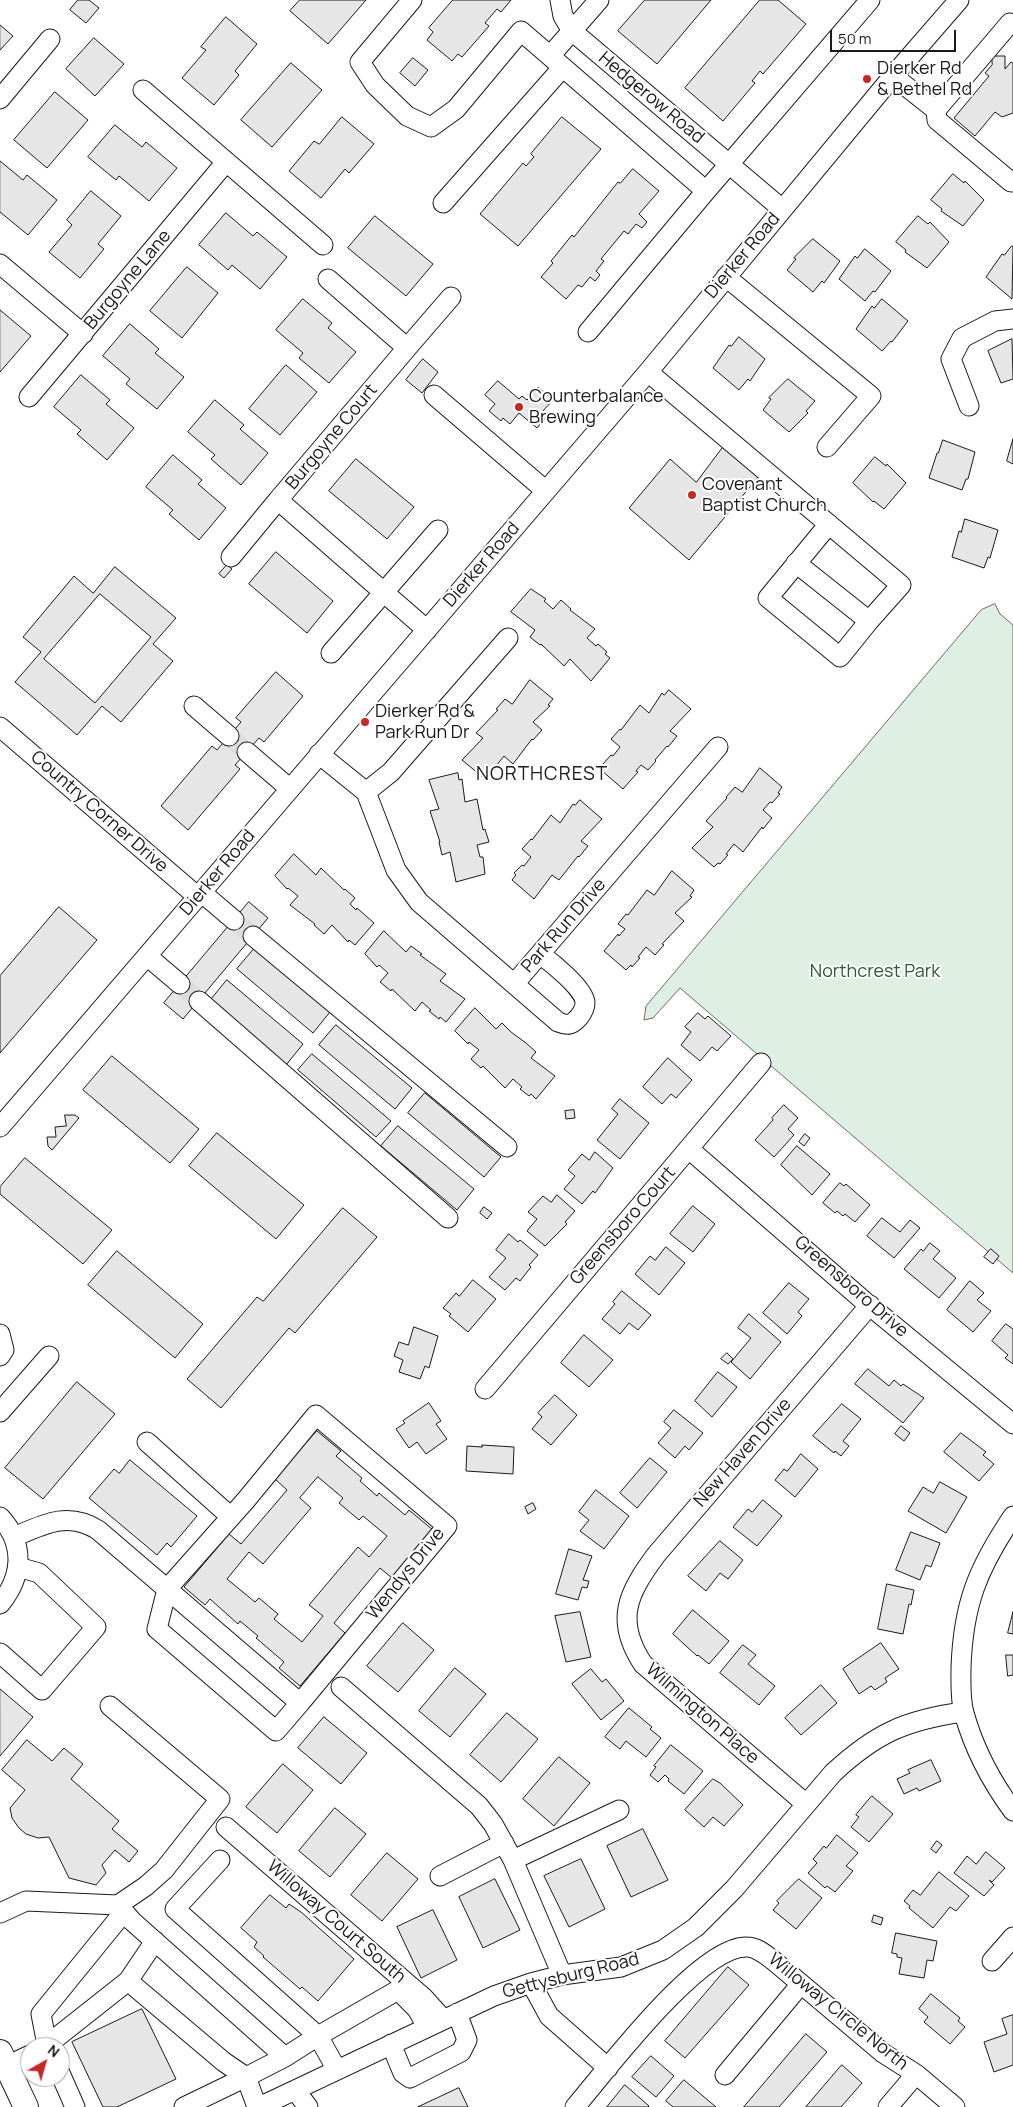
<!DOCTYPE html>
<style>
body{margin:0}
#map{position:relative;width:1013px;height:2107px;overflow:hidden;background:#fff;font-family:Manrope,sans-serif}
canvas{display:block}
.north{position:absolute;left:20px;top:2037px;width:50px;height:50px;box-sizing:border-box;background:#fff;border:1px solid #a3a3a3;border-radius:50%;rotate:38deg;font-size:14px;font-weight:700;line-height:20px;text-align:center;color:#1a1a1a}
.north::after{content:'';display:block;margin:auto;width:18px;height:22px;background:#c62828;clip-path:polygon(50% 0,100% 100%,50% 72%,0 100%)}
.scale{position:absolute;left:830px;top:30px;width:126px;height:22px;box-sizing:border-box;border:2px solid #1a1a1a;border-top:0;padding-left:6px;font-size:15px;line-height:18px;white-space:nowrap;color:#1a1a1a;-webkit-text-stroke:4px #fff;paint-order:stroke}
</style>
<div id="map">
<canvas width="1013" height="2107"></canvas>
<div class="north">N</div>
<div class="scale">50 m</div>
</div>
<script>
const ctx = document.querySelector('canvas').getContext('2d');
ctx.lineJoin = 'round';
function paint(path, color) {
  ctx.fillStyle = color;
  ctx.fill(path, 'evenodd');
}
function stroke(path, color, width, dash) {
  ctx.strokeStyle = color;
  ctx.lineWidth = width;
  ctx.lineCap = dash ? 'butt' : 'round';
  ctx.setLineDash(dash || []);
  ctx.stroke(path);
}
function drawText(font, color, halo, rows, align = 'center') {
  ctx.font = font + ' Manrope,sans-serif';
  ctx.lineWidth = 4;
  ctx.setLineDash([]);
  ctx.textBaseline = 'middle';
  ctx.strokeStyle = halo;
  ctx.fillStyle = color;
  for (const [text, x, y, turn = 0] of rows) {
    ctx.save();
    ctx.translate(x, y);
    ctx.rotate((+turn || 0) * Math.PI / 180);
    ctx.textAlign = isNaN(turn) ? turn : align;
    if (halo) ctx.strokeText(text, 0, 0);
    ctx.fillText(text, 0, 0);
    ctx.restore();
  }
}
const green = new Path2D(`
 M995 604 1000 614 1013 625V1273L680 988 653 1018 644 1020 646 1006 981 610Z`);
const building = new Path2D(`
 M78 0H89L99 8 86 23 70 10Z
 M300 0H366L328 44 290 11Z
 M453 0H511L501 12 497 9 485 23 489 26 462 57 458 54 452 61 427 40 433 32 429 28Z
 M645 0H711L657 64 618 31Z
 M760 0H778L806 24 763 74 760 71 752 81 755 83 723 121 685 88Z
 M226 17 257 44 235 71 239 75 214 105 182 78 206 50 201 47Z
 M0 25 13 36 0 50Z
 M94 38 124 64 95 96 66 69Z
 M992 56H1005V69L1011 62 1013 63V113L1002 117 995 112 975 136 954 118 989 76 985 73 992 65Z
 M413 58 428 70 415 86 400 73Z
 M291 63 322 90 272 147 241 120Z
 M55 92 88 120 47 168 14 140Z
 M342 117 374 144 349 173 345 169 321 198 289 171 314 141 319 144Z
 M562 117 601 149 518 246 480 214 523 163 526 166 534 157 531 154Z
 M115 125 142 147 146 142 177 168 149 201 119 176 116 180 88 157Z
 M0 161 23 180 27 175 57 200 28 235 0 212Z
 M633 169 659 191 639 214 647 222 642 228 636 224 628 234 624 231 601 259 604 261 596 271 600 275 595 281 590 277 582 287 578 285 566 299 541 277 553 263 551 261 572 235 574 237 618 182 620 183Z
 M953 174 964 183 965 181 984 200 963 226 941 211 942 209 931 200Z
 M91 191 121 216 98 244 104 249 80 278 49 252 72 225 67 220Z
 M226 213 253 236 257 232 287 257 260 289 232 265 228 270 199 245Z
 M375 216 433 264 406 296 348 248Z
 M918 216 928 224 930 222 949 242 927 268 905 252 906 250 896 242Z
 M813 239 840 261 824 283 822 281 813 292 787 270 796 259 794 258Z
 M1012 246 1013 247 1012 299 986 277 1002 254 1004 255Z
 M865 249 891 271 875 292 873 291 865 301 839 279 855 256 857 258Z
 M187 267 218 293 182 338 150 311Z
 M303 299 332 323 328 328 356 352 329 383 299 358 303 353 276 330Z
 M882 299 908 321 892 342 891 341 882 351 856 329 872 306 874 308Z
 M0 310 31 336 0 372Z
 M130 324 159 349 155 353 184 377 157 409 126 384 130 379 103 356Z
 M739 337 765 359 750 381 748 379 739 390 713 368 729 345 731 346Z
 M1012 339 1013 379 1001 383 988 351Z
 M423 359 438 372 422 393 406 380Z
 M286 365 317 392 280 435 249 409Z
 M81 375 110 400 106 404 134 428 107 460 77 434 81 430 54 407Z
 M788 379 815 401 806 411 808 413 789 432 763 410 771 399 769 398Z
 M498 381 519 399 522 396 527 400 538 387 553 400 541 413 546 417 537 428 519 413 510 424 503 418 501 421 489 411 495 404 485 395Z
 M215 400 244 425 240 429 268 453 241 485 211 459 215 455 188 432Z
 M1013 439V464L1007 461Z
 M943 440 975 452 968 479H966L962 490 929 478 937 453H938Z
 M724 446 760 475 689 560 629 508 670 459 696 482Z
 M173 455 202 480 198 484 226 508 199 540 169 514 173 510 146 487Z
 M875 457 886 466 887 464 906 483 884 509 874 501 873 502 853 483Z
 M356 459 414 507 387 539 329 491Z
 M965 519 998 530 990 558 988 557 984 568 952 557 959 531 961 532Z
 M276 552 333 601 307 633 249 584Z
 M227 565 232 569 224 578 219 574Z
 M115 567 176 618 153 644 173 661 121 722 102 706 77 735 15 682 41 652 23 637 74 576 93 593ZM100 594 151 637 95 703 44 659Z
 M531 589 546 599 544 601 553 609 561 600 571 609 570 610 595 629 587 638 596 646 598 644 607 652 605 654 610 658 591 681 570 659 564 666 541 644 540 645 530 637 535 630 511 612Z
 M276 672 303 696 264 742 259 738 235 765 240 769 188 830 161 806 212 746 217 750 241 722 236 718Z
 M530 680 553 699 548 705 550 706 533 722 542 730 533 740 532 739 513 764 504 756 496 766 498 767 485 779 462 760 483 738 476 733 498 710 496 709 505 699 512 704Z
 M669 690 691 709 670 731 677 736 668 747 667 746 655 760 656 761 648 770 641 765 636 771 638 772 623 789 601 770 605 765 603 764 611 755 613 756 620 747 611 739 620 729 621 730 640 705 649 713 662 693 664 695Z
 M760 768 782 787 778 793 780 794 772 803 770 802 763 810 772 818 763 829 762 827 743 852 734 844 726 854 728 855 720 864 718 863 714 867 692 848 713 827 706 821 727 798 726 797 735 787 742 792Z
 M458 773 459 780 462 779 465 802 477 799 483 830 485 829 489 842 477 845 480 857H483L485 874 456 882 450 852 442 855 439 842H440L430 811 439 809 429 780Z
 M580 800 602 819 581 841 588 846 579 857 578 856 559 880 552 875 534 899 512 880 516 875 514 873 522 865 524 866 531 857 522 849 531 839 532 840 551 815 560 823 573 804 575 805Z
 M294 854 316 875 321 868 344 890 345 889 355 898 350 904 356 910 357 908 374 923 355 945 349 940 348 942 332 925 324 934 314 925 315 924 290 905 298 896 288 888 287 889 275 876Z
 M672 871 694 890 690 896 692 897 675 913 684 921 662 944 664 945 655 955 646 947 638 957 640 958 632 967 631 965 626 970 604 951 618 934 619 936 625 929 618 924 626 914 628 915 647 890 654 895Z
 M249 902 268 918 183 1019 164 1003Z
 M59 907 97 940 0 1053V976Z
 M384 931 406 952 411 946 422 954 420 955 446 974 440 981 465 999 446 1022 440 1017 439 1019 429 1011 431 1010 422 1002 415 1011 392 989 391 991 380 982 388 973 379 965 377 967 365 954Z
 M254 949 330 1012 313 1033 237 969Z
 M227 980 303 1044 286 1065 210 1001Z
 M475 1008 496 1029 502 1023 511 1032 526 1043 536 1052 531 1058 555 1076 536 1099 531 1094 529 1096 520 1089 522 1087 513 1079 505 1088 483 1066 481 1068 471 1059 479 1050 469 1042 468 1044 455 1031Z
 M698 1013 705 1019 708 1016 731 1036 717 1051 712 1047 700 1061 681 1045 691 1032 685 1027Z
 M336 1025 412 1088 395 1109 319 1045Z
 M312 1054 391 1121 376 1137 298 1070Z
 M112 1056 199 1129 170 1163 83 1090Z
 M668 1058 692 1080 676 1098 671 1094 662 1104 643 1087Z
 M425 1093 501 1157 484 1177 408 1113Z
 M620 1099 649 1123 620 1159 597 1140 618 1114 612 1109Z
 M784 1105 798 1118 788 1129 794 1135 774 1157 755 1140 773 1120 772 1118Z
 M574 1110 575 1118 566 1119 565 1111Z
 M65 1115H75L79 1118 52 1150 48 1146 47 1137H56L55 1127 66 1126Z
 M398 1126 474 1189 457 1210 381 1146Z
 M217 1133 304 1205 276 1239 189 1166Z
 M805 1134 810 1138 804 1146 799 1142Z
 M797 1146 830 1174 812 1195 781 1165Z
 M595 1152 613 1168 595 1193 593 1191 582 1204 564 1189 575 1176 568 1170 582 1154 589 1160Z
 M25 1158 112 1230 83 1264 0 1194V1187Z
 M840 1183 844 1186 846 1184 870 1205 855 1222 845 1214 843 1216 837 1211 835 1213 823 1203Z
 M557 1195 575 1211 565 1222 567 1224 545 1246 527 1231 537 1219 528 1212 543 1196 551 1202Z
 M693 1206 715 1224 693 1252 670 1234Z
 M484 1207 492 1213 487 1219 480 1213Z
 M343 1208 377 1237 295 1333 289 1328 221 1408 187 1379 257 1297 263 1301Z
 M882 1218 900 1232 910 1220 920 1228 894 1258 867 1236Z
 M509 1234 518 1242 520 1240 538 1255 529 1265 531 1267 520 1281 516 1278 505 1290 489 1277 506 1258 496 1250Z
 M930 1243 940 1251 933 1259 956 1278 939 1298 904 1269 921 1249 923 1251Z
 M666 1247 685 1263 659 1295 635 1274 650 1256 655 1260Z
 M991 1249 999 1256 993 1264 984 1257Z
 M117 1251 203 1324 175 1358 88 1285Z
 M473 1280 496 1299 468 1332 449 1316 451 1314 443 1308 456 1293 459 1296Z
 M970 1281 984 1293 977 1300 991 1311 973 1332 947 1310Z
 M789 1283 809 1299 798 1312 802 1316 787 1334 763 1313Z
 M622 1291 651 1315 638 1330 629 1323 620 1334 602 1319 615 1304 613 1302Z
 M749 1314 781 1342 750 1379 731 1362 751 1338 738 1328Z
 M1006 1324 1013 1329V1364L1005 1358 1008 1355 992 1341Z
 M414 1327 438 1336 429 1368 425 1366 420 1379 399 1372 403 1360 394 1356 399 1342 408 1345Z
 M584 1335 613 1360 589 1387 561 1363Z
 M727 1353 733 1359 728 1364 721 1359Z
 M868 1369 889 1386 894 1380 901 1386 903 1384 924 1398 903 1423 855 1384Z
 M718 1372 737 1387 712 1417 695 1401Z
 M77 1382 115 1414 43 1499 5 1468Z
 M555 1395 577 1415 551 1445 532 1429 542 1417 538 1413Z
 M429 1403 441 1421 436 1424 447 1439 426 1454 417 1442 409 1448 396 1429 405 1423 403 1421Z
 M842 1404 861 1419 843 1441 849 1446 841 1456 835 1451 834 1453 813 1436Z
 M674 1410 703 1433 689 1450 685 1446 675 1458 658 1443 671 1428 664 1422Z
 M901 1426 910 1433 904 1441 895 1434Z
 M317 1431 341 1451 336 1456 362 1478 360 1481 377 1496 379 1493 405 1515 409 1510 433 1530 392 1578 380 1568 334 1623 345 1633 300 1686 279 1668 284 1662 256 1638 258 1636 240 1621 238 1624 210 1599 205 1605 184 1587 229 1534 241 1544 287 1490 275 1479ZM318 1477 343 1498 339 1503 359 1520 363 1516 387 1536 369 1557 358 1547 309 1605 323 1616 302 1642 274 1619 278 1614 259 1598 255 1602 227 1579 249 1552 263 1564 311 1508 300 1498Z
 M961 1433 986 1452 983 1455 994 1464 979 1481 944 1452Z
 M482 1445 514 1447 513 1474 466 1471 467 1446 482 1447Z
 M801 1454 818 1469 795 1497 775 1480 784 1469 787 1471Z
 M650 1458 667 1472 637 1508 620 1493Z
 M130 1460 197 1516 171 1547 167 1543 157 1555 89 1498 114 1469 119 1473Z
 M940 1482 967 1497 946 1533 908 1511 923 1487 933 1493Z
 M596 1490 629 1516 604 1549 580 1531 589 1520 579 1512Z
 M763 1500 782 1516 757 1546 733 1527 748 1509 752 1512Z
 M533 1503 536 1509 528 1514 525 1507Z
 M911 1532 940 1543 931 1567 926 1565 920 1580 896 1570Z
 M720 1541 743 1560 728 1579 720 1573 706 1591 688 1576Z
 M569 1549 592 1556 583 1580 589 1581 587 1588 582 1587 578 1600 556 1594Z
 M887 1584 914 1590 911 1605 909 1604 903 1634 878 1629Z
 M693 1610 729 1641 709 1664 698 1655 697 1656 673 1634Z
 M580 1612 591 1657 566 1662 555 1616Z
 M1013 1612V1634L1008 1633Z
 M403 1623 434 1650 398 1692 367 1666Z
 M881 1643 899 1669 885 1678 887 1682 875 1690 871 1686 859 1694 843 1669Z
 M743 1645 756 1655 748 1664 775 1686 759 1705 720 1673Z
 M1006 1655H1013V1675L1008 1676Z
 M455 1668 486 1694 450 1737 419 1711Z
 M591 1669 602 1682 606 1679 624 1701 601 1720 572 1684Z
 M821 1685 837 1703 801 1735 785 1718Z
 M0 1689 33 1717 0 1756Z
 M629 1708 652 1727 650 1729 661 1738 646 1757 626 1741 620 1749 605 1737Z
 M507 1713 538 1739 501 1782 470 1755Z
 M324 1717 367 1753 341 1784 298 1748Z
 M27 1740 52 1761 64 1748 83 1764 71 1779 119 1821 112 1829 138 1851 129 1862 115 1850 102 1865 106 1873 96 1885 69 1878 49 1837 38 1838 26 1834 19 1828 12 1818 10 1808 25 1790 2 1770Z
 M671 1745 703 1771 684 1794 668 1781 669 1779 665 1775 658 1782 650 1775 656 1767 654 1766Z
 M559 1757 590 1783 554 1826 523 1799Z
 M931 1760 941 1781 919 1791 917 1788 904 1794 897 1779 910 1773 908 1770Z
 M283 1764 313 1790 277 1833 246 1807Z
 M713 1779 720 1783 743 1805 724 1826 713 1817 704 1827 685 1810Z
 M872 1796 893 1814 869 1842 851 1827 859 1817 856 1815Z
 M335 1808 366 1834 330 1877 299 1851Z
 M643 1829 668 1880 631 1897 607 1846Z
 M837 1835 858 1853 846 1866 853 1871 835 1892 827 1886 825 1888 808 1873 817 1863 813 1859 824 1846 826 1848Z
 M937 1841 942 1845 936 1853 931 1849Z
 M986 1852 1005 1868 992 1882 989 1880 994 1885 984 1896 954 1873 967 1856 976 1864Z
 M387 1853 418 1879 382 1921 351 1895Z
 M581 1859 605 1909 569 1927 544 1876Z
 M939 1872 969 1896 956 1911 950 1907 933 1928 909 1908 910 1906 904 1901 913 1890 920 1895Z
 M495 1879 520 1930 483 1948 459 1897Z
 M799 1879 822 1898 796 1929 773 1910 779 1903 777 1901Z
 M270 1895 286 1908 289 1904 301 1912 354 1959 318 2001 302 1987 300 1989 263 1957 264 1956 254 1947 257 1942 241 1928Z
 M433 1910 457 1960 421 1978 397 1927Z
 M874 1915 883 1918 881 1925 872 1922Z
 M896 1933 937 1941 933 1961 927 1960 924 1978 899 1974 902 1958 897 1957V1954L892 1953Z
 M728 1967 749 1985 685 2058 665 2041Z
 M931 1994 960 2018 958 2021 965 2027 950 2044 924 2022 928 2017 919 2009Z
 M142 2009 176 2079 117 2107H103L72 2042Z
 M1013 2015V2065L994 2072 984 2042 1007 2034 1002 2019Z
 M806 2034 827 2052 779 2107H744Z
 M651 2056 674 2076 656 2097 632 2077Z
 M842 2065 862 2083 841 2107H806Z
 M684 2080 716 2107H673L666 2101Z
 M625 2085 649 2106 648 2107H607Z
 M459 2088 468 2107H418Z`);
const minorTunnel = new Path2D(`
 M229 736 247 752
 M234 920 253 936
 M180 984 199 1001`);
const minor = new Path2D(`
 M412 0 360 62 375 85 407 116 431 127 456 109 521 31 706 191
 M560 0 563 16 572 31 782 209
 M550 56 599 0
 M893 76 936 110 1010 23 1013 25
 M143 90 323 245
 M0 99 50 39
 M936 110 937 120 1011 182 1013 180
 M443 203 563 67
 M0 264 83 334
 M726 277 871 396 827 447
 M328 279 407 348 278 500 427 630
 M588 332 706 191 870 0
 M407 348 451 297
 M648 372 901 585 869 621 840 657 768 598 829 524
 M434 395 546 491
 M29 397 226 162
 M969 406 951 359 962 338 995 321 1013 319
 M231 557 278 500
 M796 563 869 621
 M331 653 438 530
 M194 706 229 736
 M0 727 198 897
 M247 752 289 788
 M319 754 366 792 396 870 419 902 514 984 718 747
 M366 792 391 772 508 638
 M201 892 234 920
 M253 936 507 1147
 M147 956 180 984
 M514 984 558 1022C568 1026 572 1025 579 1017 582 1013 585 1008 585 1003 585 989 551 962 540 954
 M199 1001 448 1218
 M0 1127 648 372 893 76 959 0
 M689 1149 864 1301 1013 1424
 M0 1334 4 1350 0 1356
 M485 1389 761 1063
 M0 1412 49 1356
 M147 1442 231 1517
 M1013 1516C978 1568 963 1604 961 1668 961 1682 960 1699 964 1713 974 1749 991 1781 1013 1811
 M0 1517C25 1544 23 1576 0 1604
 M14 1537C44 1524 68 1511 98 1530L300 1703 447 1526 316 1415 246 1500 167 1589 157 1629 276 1731 300 1703
 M0 1653 42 1690 96 1627 39 1573 18 1567
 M341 1687 479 1806 493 1824 513 1860 562 1975
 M110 1706 220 1799 164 1870 146 1886 118 1905
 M806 1804 643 1664C614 1620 628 1593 656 1555L870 1305
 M226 1827 424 1998 443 2019
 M220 1860 175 1909 318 2036 285 2057
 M513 1860 619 1810
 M440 1876 504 1843
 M0 1913 26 1901 118 1905 132 1921 285 2057 246 2077 257 2107
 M155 1941 128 1981 224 2062 246 2077 184 2107
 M992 1961 1013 1937
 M531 1983 549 2016 608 2068
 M391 2044 403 2073 410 2078 461 2052 467 2040 457 2013
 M43 2047 47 2045 41 2014 123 1913
 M48 2047 47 2045 128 1981
 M7 2066 30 2055
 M337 2070 318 2036 398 1990 417 2009 427 2027
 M60 2073 75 2107
 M725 2075 801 1984
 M295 2090 308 2107
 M259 2107 494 1996 531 1983 562 1975 621 1967 663 1950 696 1927 734 1889 833 1773C876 1733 906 1720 963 1712
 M575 2107C606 2071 700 1945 747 1947 757 1947 766 1955 774 1961L883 2053 916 2074 955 2107
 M888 2107 916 2074`);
const major = new Path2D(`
 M0 2052 26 2107`);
const markers = [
 [867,79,5,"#c62828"],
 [519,407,5,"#c62828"],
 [692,495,5,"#c62828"],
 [365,722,5,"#c62828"]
];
const poiNames = [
 ["Dierker Rd",877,69],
 ["& Bethel Rd",877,90],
 ["Counterbalance",529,397],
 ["Brewing",529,418],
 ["Covenant",702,485],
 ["Baptist Church",702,506],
 ["Dierker Rd &",375,712],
 ["Park Run Dr",375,733]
];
const streetNames = [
 ["Hedgerow Road",651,98,40],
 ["Dierker Road",743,256,-50],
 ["Burgoyne Lane",128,280,-50],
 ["Burgoyne Court",332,437,-50],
 ["Dierker Road",482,565,-49],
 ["Country Corner Drive",99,812,41],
 ["Dierker Road",218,873,-50],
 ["Park Run Drive",564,926,-49],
 ["Greensboro Court",623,1226,-49],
 ["Greensboro Drive",851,1287,41],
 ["New Haven Drive",743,1453,-49],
 ["Wendys Drive",406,1574,-51],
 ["Wilmington Place",702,1714,41],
 ["Willoway Court South",336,1922,41],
 ["Gettysburg Road",571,1976,-14],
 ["Willoway Circle North",838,2012,39]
];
const parkNames = [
 ["Northcrest Park",875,972]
];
const neighbourhoodNames = [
 ["NORTHCREST",542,775]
];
paint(green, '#e0efe3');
stroke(green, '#6a6a6a', 1);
paint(building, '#e6e6e6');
stroke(building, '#1a1a1a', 1);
stroke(minorTunnel, '#ddd', 19, [19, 9]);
stroke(minor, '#1a1a1a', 21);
stroke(major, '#1a1a1a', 26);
stroke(minor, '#fff', 19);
stroke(major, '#fff', 24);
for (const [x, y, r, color] of markers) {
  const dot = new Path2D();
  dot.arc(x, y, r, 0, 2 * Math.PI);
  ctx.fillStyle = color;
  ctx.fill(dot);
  stroke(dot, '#fff', 2);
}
drawText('18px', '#1a1a1a', '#fff', poiNames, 'left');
drawText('18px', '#1a1a1a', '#fff', streetNames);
drawText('18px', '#2b5a34', '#fff', parkNames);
ctx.letterSpacing = '1px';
drawText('19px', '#1a1a1a', '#fff', neighbourhoodNames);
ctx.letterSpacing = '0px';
</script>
